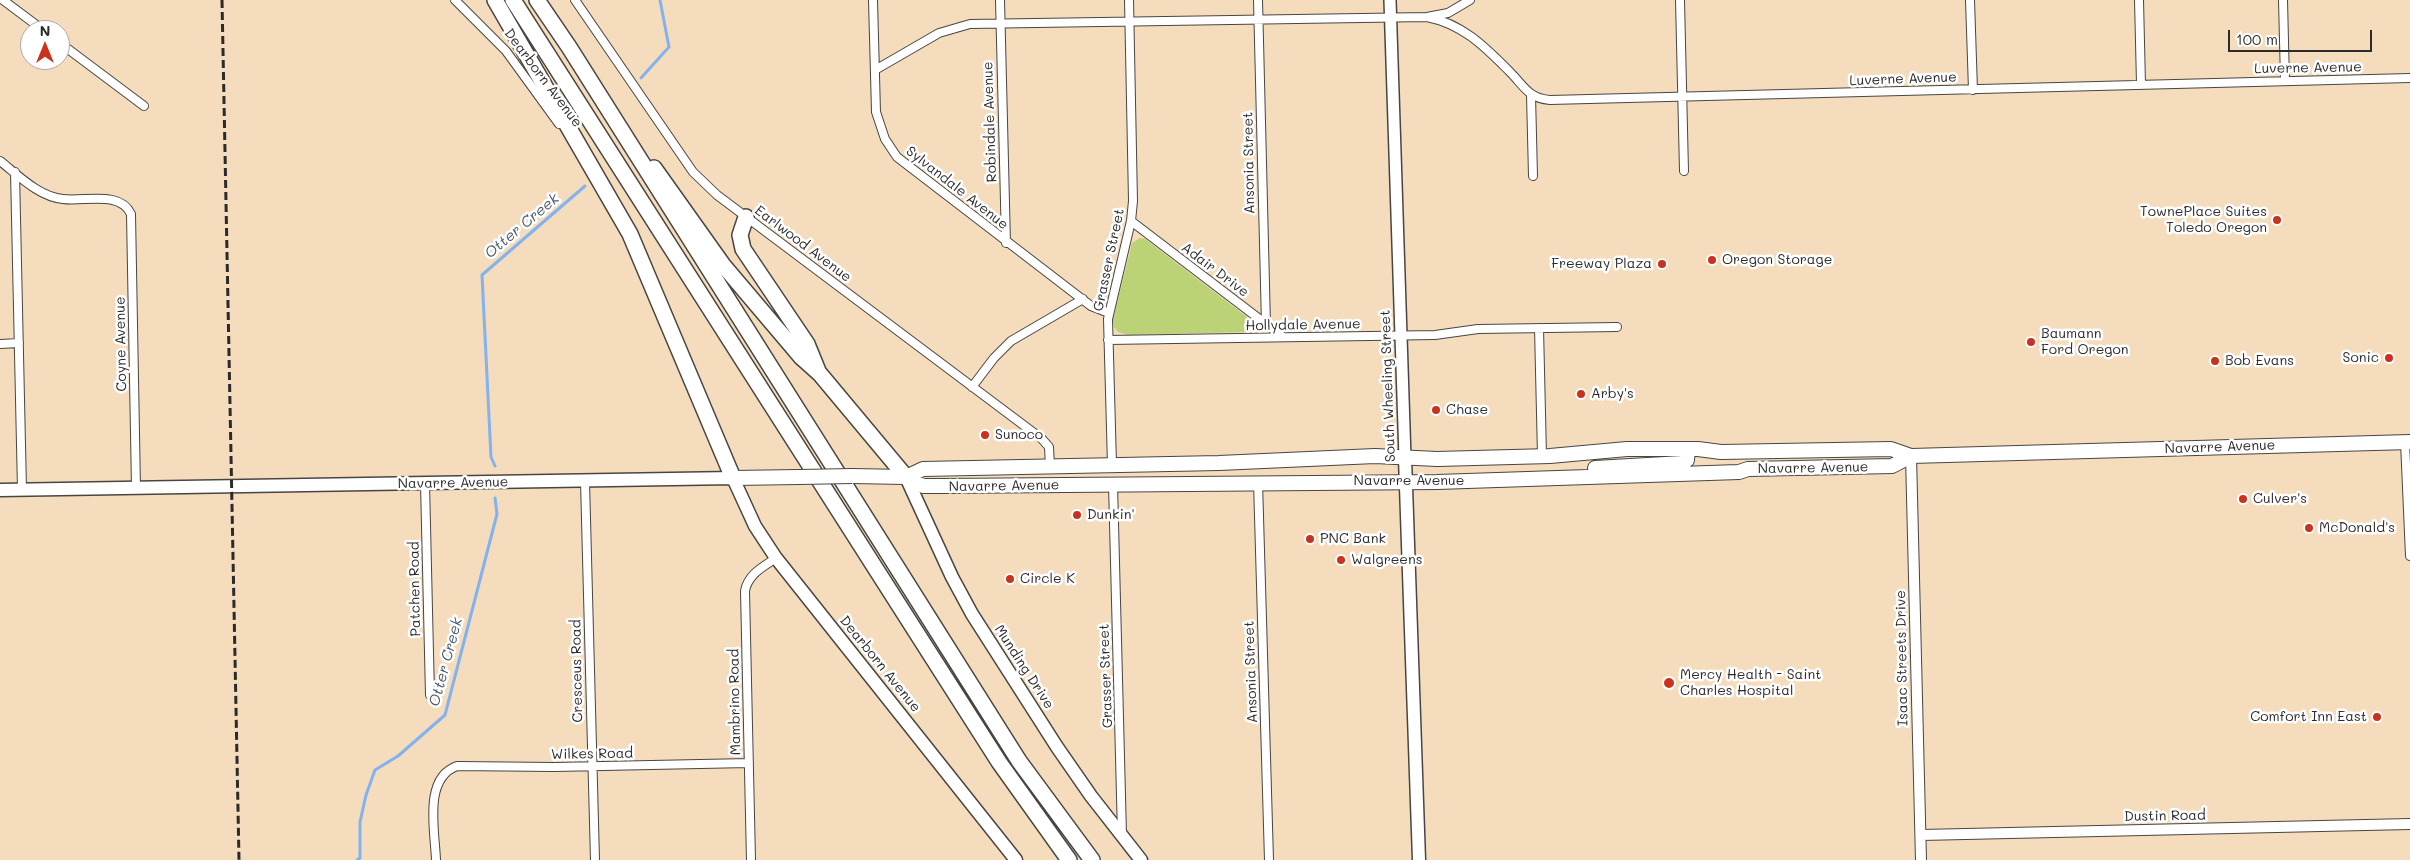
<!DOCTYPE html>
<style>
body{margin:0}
#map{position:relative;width:2410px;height:860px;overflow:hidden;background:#f4dcbd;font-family:Mali,sans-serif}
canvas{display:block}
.north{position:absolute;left:20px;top:20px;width:50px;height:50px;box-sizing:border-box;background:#fff;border:1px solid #aaa;border-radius:50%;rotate:0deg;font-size:14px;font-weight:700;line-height:20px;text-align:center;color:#2b2b2b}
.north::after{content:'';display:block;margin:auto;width:18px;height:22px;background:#c8321e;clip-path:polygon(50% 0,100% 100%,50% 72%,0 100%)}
.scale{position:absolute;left:2228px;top:30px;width:144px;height:22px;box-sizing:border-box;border:2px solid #2b2b2b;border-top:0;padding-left:6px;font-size:15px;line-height:18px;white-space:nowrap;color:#2b2b2b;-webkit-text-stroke:4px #fff;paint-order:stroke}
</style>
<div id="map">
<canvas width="2410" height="860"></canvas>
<div class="north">N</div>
<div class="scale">100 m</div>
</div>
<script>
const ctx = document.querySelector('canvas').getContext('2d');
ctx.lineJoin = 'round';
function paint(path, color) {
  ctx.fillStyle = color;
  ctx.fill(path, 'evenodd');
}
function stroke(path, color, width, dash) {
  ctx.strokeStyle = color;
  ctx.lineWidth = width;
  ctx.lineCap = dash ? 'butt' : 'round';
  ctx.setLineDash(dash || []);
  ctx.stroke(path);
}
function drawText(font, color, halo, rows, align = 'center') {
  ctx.font = font + ' Mali,sans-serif';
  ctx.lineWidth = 5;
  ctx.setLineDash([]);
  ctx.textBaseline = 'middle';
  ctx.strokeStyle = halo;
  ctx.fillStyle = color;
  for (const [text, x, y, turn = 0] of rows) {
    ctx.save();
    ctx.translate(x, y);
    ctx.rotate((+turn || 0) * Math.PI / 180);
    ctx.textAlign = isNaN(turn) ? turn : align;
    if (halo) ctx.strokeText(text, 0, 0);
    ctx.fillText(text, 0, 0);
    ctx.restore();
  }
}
const green = new Path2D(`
 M1140 238 1145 239 1247 317 1251 322 1250 329 1245 332 1128 335 1118 332 1114 327 1113 319 1132 243Z`);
const stream = new Path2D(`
 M641 78 669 47 660 0
 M495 466 491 457 482 275 585 186
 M357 860 360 858V822L366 795 375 770 398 756 445 715 497 514 495 498`);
const minor = new Path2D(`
 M3 0 43 30
 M455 0 506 51 559 124
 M575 0 693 172 717 195 1042 439 1049 447 1050 467
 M873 0 876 112 885 139 897 157 1091 306 1109 313
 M1000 0 1006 243
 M1258 0 1266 325
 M1680 0 1684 171
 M1970 0 1973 90
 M2139 0 2141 84
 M2283 0 2285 81
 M1427 17C1463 24 1485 47 1510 72 1524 86 1528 98 1550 100L2410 78
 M60 43 144 106
 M875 70 939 33 970 24 1427 17 1448 13 1470 0
 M1531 95 1533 176
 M0 161C18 175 39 197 63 199 84 202 120 190 131 214L136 488
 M15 172 22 490
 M1131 221 1283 337
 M1539 328 1542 456
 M1108 340 1435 335 1478 329 1617 327
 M0 344 19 343
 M972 387 994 358 1011 341 1083 299
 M2405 442 2410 556
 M1112 465 1108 319 1131 221 1133 201 1129 0
 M585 481 595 860
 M1258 482 1269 860
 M425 483 430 695
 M1113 484 1122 835
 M436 860C435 831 423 778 457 766L554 767 749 763
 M751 860 745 591C748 574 763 567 776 558`);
const tertiary = new Path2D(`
 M1911 456 1921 860
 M1921 835 2410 824`);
const secondary = new Path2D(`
 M1390 0 1405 458`);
const primary = new Path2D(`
 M1405 458 1419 860
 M906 477 952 577 972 614 1057 747 1091 796 1141 860
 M0 490 733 478 755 526 776 558 1016 860`);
const trunk = new Path2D(`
 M1595 468 1683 463 1687 460 1688 449
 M852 476 906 477 923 469 1219 463 1375 456 1437 459 1550 456 1627 449H1698L1721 452 1891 449 1911 456 2410 442
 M906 477 923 486H942L1437 482 1739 472 1748 469 1892 466 1911 456
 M733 478 799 477`);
const motorway = new Path2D(`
 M495 0 630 234 733 478
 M513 0 999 762 1069 860
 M537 0 569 47 1019 761 1092 860
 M654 168 723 265 801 357 820 374 906 477
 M746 217 740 235 743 249 807 344 818 371`);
const rail = new Path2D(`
 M222 0 239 860`);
const trunkBridge = new Path2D(`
 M799 477 852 476`);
const markers = [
 [2277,220,5,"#c8321e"],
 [1712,260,5,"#c8321e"],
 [1662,264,5,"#c8321e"],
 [2031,342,5,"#c8321e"],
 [2389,358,5,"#c8321e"],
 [2215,361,5,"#c8321e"],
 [1581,394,5,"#c8321e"],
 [1436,410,5,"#c8321e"],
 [985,435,5,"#c8321e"],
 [2243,499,5,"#c8321e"],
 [1077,515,5,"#c8321e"],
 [2309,528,5,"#c8321e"],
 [1310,539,5,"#c8321e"],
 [1341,560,5,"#c8321e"],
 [1010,579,5,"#c8321e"],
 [1669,683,6,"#c8321e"],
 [2377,717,5,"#c8321e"]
];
const streetNames = [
 ["Luverne Avenue",2308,68,-1],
 ["Dearborn Avenue",543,78,53],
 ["Luverne Avenue",1903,79,-2],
 ["Robindale Avenue",990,122,-92],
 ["Ansonia Street",1249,163,-91],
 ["Sylvandale Avenue",957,188,38],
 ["Earlwood Avenue",803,244,37],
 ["Grasser Street",1109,260,-78],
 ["Adair Drive",1215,270,37],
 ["Hollydale Avenue",1303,325,-1],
 ["Coyne Avenue",121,344,-91],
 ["South Wheeling Street",1388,386,-92],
 ["Navarre Avenue",2220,447,-2],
 ["Navarre Avenue",1813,468,-1],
 ["Navarre Avenue",1409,481],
 ["Navarre Avenue",453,483,-1],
 ["Navarre Avenue",1004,486,-1],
 ["Patchen Road",415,589,-91],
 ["Isaac Streets Drive",1902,658,-91],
 ["Dearborn Avenue",880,664,51],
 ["Munding Drive",1024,667,57],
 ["Cresceus Road",577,671,-91],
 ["Ansonia Street",1251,672,-92],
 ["Grasser Street",1106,676,-92],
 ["Mambrino Road",735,702,-91],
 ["Wilkes Road",592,754,-1],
 ["Dustin Road",2165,816,-1]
];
const poiNames = [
 ["TownePlace Suites",2267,212,"right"],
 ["Toledo Oregon",2267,228,"right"],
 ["Oregon Storage",1722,260],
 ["Freeway Plaza",1652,264,"right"],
 ["Baumann",2041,334],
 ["Ford Oregon",2041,350],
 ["Sonic",2379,358,"right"],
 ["Bob Evans",2225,361],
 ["Arby's",1591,394],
 ["Chase",1446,410],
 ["Sunoco",995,435],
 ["Culver's",2253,499],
 ["Dunkin'",1087,515],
 ["McDonald's",2319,528],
 ["PNC Bank",1320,539],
 ["Walgreens",1351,560],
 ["Circle K",1020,579],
 ["Mercy Health - Saint",1680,675],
 ["Charles Hospital",1680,691],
 ["Comfort Inn East",2367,717,"right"]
];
const waterNames = [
 ["Otter Creek",522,226,-40],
 ["Otter Creek",446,662,-75]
];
paint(green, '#bcd277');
stroke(stream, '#82b3ee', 3);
stroke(minor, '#494641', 10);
stroke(tertiary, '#494641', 12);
stroke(secondary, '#494641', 14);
stroke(primary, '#494641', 15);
stroke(trunk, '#494641', 16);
stroke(motorway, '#494641', 18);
stroke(minor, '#fff', 8);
stroke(tertiary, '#fff', 10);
stroke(secondary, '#fff', 11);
stroke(primary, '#fff', 12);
stroke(trunk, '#fff', 14);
stroke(motorway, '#fff', 15);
stroke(rail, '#2b2b2b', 3, [8, 4]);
stroke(trunkBridge, '#494641', 16, []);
stroke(trunkBridge, '#fff', 14);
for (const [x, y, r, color] of markers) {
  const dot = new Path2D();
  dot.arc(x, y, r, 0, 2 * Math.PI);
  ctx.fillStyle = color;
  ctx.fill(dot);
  stroke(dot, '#fff', 2);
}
drawText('14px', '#2b2b2b', '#fff', streetNames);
drawText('14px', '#2b2b2b', '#fff', poiNames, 'left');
drawText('italic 15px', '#495b6f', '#fff', waterNames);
</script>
